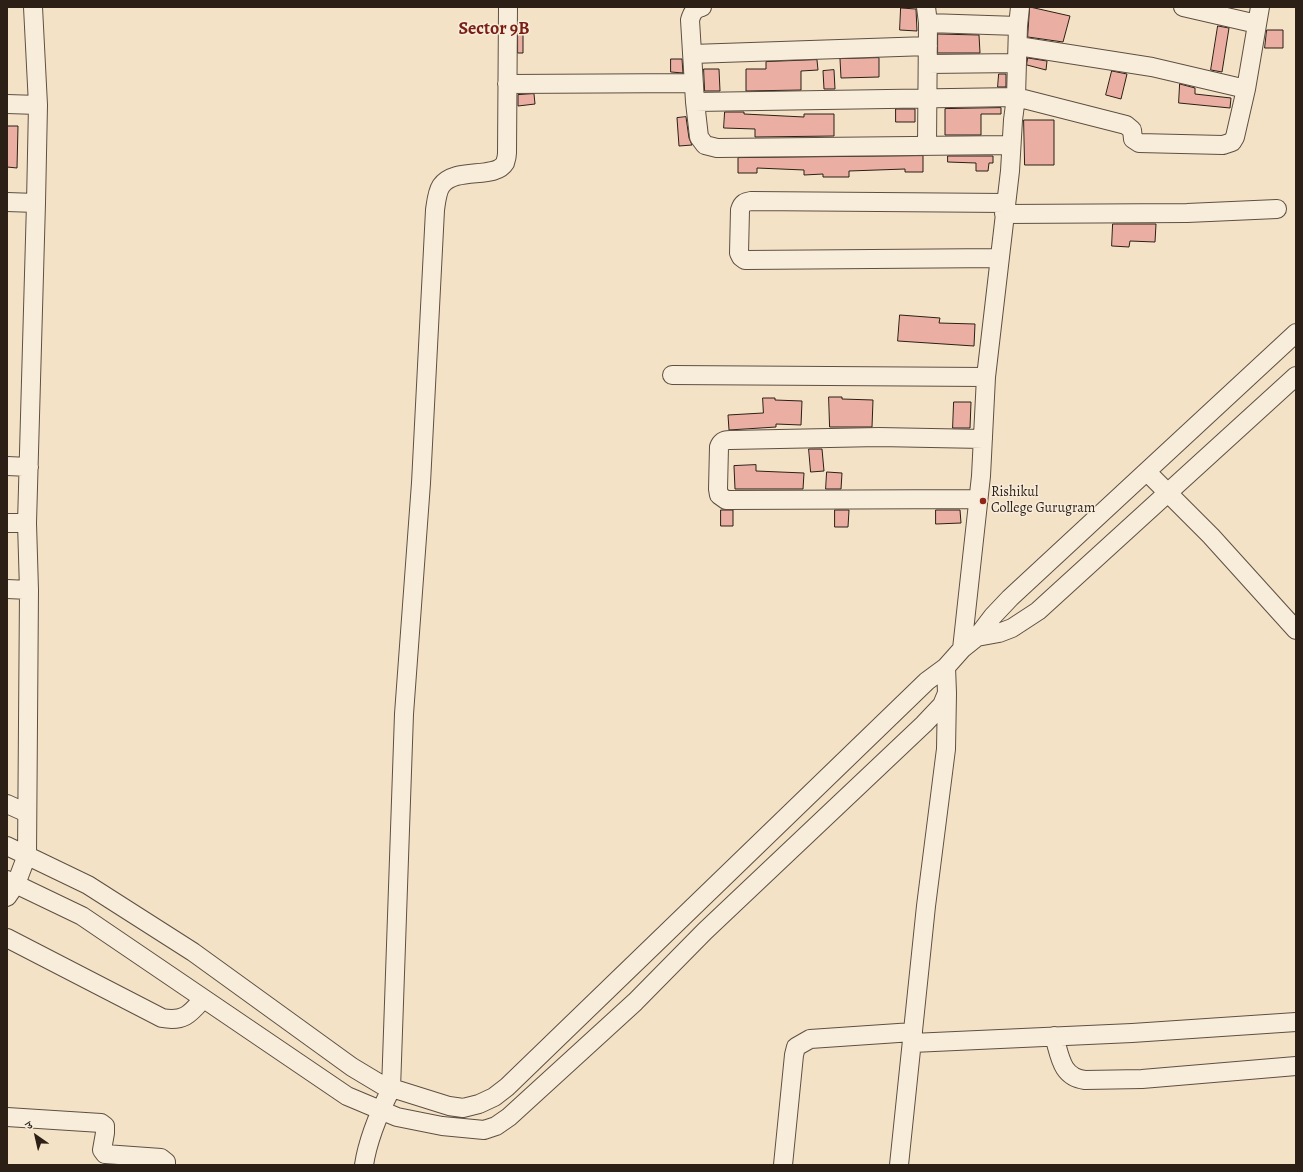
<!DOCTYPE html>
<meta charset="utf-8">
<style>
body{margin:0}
#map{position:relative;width:1303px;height:1172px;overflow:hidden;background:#f4e2c7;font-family:Alegreya,"Noto Serif Devanagari",serif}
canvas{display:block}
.frame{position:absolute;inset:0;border:8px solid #2b1f16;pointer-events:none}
.north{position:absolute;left:16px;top:1116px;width:40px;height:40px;-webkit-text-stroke:3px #f8ecdb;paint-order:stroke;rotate:326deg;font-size:11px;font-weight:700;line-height:16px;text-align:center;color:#2b1f16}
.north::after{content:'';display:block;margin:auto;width:14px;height:18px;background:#2b1f16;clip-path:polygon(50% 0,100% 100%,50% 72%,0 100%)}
</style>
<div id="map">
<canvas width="1303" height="1172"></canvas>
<div class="frame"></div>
<div class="north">उ</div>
</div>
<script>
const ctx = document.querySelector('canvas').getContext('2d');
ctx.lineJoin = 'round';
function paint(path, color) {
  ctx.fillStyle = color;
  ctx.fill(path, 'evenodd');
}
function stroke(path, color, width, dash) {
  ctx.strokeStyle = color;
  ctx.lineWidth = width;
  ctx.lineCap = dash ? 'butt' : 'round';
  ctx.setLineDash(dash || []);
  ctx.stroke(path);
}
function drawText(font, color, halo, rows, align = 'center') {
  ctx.font = font + ' Alegreya,serif';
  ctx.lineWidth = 3;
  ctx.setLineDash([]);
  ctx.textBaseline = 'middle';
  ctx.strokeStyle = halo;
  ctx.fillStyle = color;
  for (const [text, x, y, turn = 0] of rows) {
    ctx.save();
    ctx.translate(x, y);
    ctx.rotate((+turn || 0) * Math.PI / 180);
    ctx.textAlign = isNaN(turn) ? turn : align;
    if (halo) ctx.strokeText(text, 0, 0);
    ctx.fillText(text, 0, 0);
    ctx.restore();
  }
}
const building = new Path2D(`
 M1030 7 1070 16 1063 42 1028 37Z
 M901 8 916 9 917 31 900 30Z
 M1218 26 1229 28 1222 72 1211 70Z
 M1267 30H1283V48H1265Z
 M518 32H523V53H518Z
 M938 34 979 35 980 53H938Z
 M879 58V77L841 78 840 59Z
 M1028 58 1047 61 1046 70 1027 65Z
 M671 59H682L683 73 671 72Z
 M817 60 818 70 801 71V90L746 91V69H766V62Z
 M704 69H719L720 91H705Z
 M834 70 835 89H824L823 71Z
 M1112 71 1127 74 1121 99 1106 95Z
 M999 74H1006V87H998Z
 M1180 84 1195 88V94L1231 98 1230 108 1179 103Z
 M534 94 535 104 518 106V95Z
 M1001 108V114H981V135H945V109Z
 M896 109H915V122H896Z
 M725 112H744V114L804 117V114H834V136L755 137V129L724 128Z
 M686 117 689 138 692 145 679 146 677 118Z
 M1024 120H1054V165H1025Z
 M7 126H18L17 168 7 167Z
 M923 156V172H905V169L849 171V177H823V174L804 175V170L757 168V173H738V158Z
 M948 156H993V163H989L988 171H976V163L948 162Z
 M1113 224H1156L1155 242 1130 241 1129 247 1112 246Z
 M900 315 940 318 939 323 975 324 974 346 898 341Z
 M829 397H842V399L873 400 872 427H830Z
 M763 398H775V400L802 401 801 425 776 424V427L729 430 728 415 763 413Z
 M954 402H971L970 428H953Z
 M809 449H822L824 471 811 472Z
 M756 465V471L804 473 803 489H735L734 466Z
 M827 472 842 473 841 489H826Z
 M721 510H733V526H721Z
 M835 510H849L848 527H835Z
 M936 510H960L961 523 936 524Z`);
const minor = new Path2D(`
 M702 7C694 9 692 13 690 20L695 102 699 137 705 145 717 148 1011 145
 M926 7 928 23 927 145
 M1183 7 1257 24
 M928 23 1018 26
 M1018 46 1152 67 1246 89
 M692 54 928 46
 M928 64 1017 63
 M507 84 694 83
 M695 102 1016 97 1126 125 1132 130 1133 139 1139 143 1223 145 1232 142 1235 137 1246 89 1260 7
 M7 104 38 105
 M7 202 36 203
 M1004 214 1187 213 1277 209
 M999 258 745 260 741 257 739 253 740 210C742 203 745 202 751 201L1006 203
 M672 375 986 377
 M7 466 29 467
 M1147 472 1211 536 1296 630
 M978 499 726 500 719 495 718 489 719 447C721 441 724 440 730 440L879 437 983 439
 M7 523H27
 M7 589 29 590
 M977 637 999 633 1012 628 1038 611 1296 376
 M962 649 981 476 986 377 1010 171 1013 120 1016 97 1018 26 1020 7
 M7 804 27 813
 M7 846 88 885 193 952 352 1067 382 1085 449 1106 463 1108 479 1104 494 1097 507 1087 927 681 946 667 962 649 977 637 993 616 1010 598 1296 333
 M7 880 82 916 347 1096 397 1117 442 1126 484 1130 496 1126 509 1117 635 1002 705 931 924 724 942 705 947 693 946 667
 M7 897 16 884 27 855 29 590 27 523 36 203 38 105 33 7
 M7 938 162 1018C184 1022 190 1014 203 999
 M1054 1036C1060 1056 1061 1077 1085 1080L1142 1079 1296 1066
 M912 1043 1132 1033 1296 1022
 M7 1117 101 1123 105 1126V1133L102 1150 105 1154 161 1158 166 1162V1165
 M364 1165C368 1138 379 1113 391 1089L404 714 421 483 435 210C436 203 437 192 441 186 455 166 495 180 505 163 506 160 507 156 507 153L508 7
 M783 1165 794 1055 796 1047 810 1039 913 1032
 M899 1165 926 906 946 749 947 694`);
const markers = [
 [983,501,4,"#8f2418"]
];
const poiNames = [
 ["Rishikul",991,493],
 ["College Gurugram",991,509]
];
const districtNames = [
 ["Sector 9B",494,30]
];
paint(building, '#eaafa2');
stroke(building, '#2b1f16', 1);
stroke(minor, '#5d5042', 20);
stroke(minor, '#f8ecdb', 18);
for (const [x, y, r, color] of markers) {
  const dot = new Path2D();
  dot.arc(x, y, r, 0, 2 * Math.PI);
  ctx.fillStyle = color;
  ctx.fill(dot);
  stroke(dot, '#f8ecdb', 1.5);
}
drawText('14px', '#2b1f16', '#f8ecdb', poiNames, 'left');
drawText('bold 18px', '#7a1f14', '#f8ecdb', districtNames);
</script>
